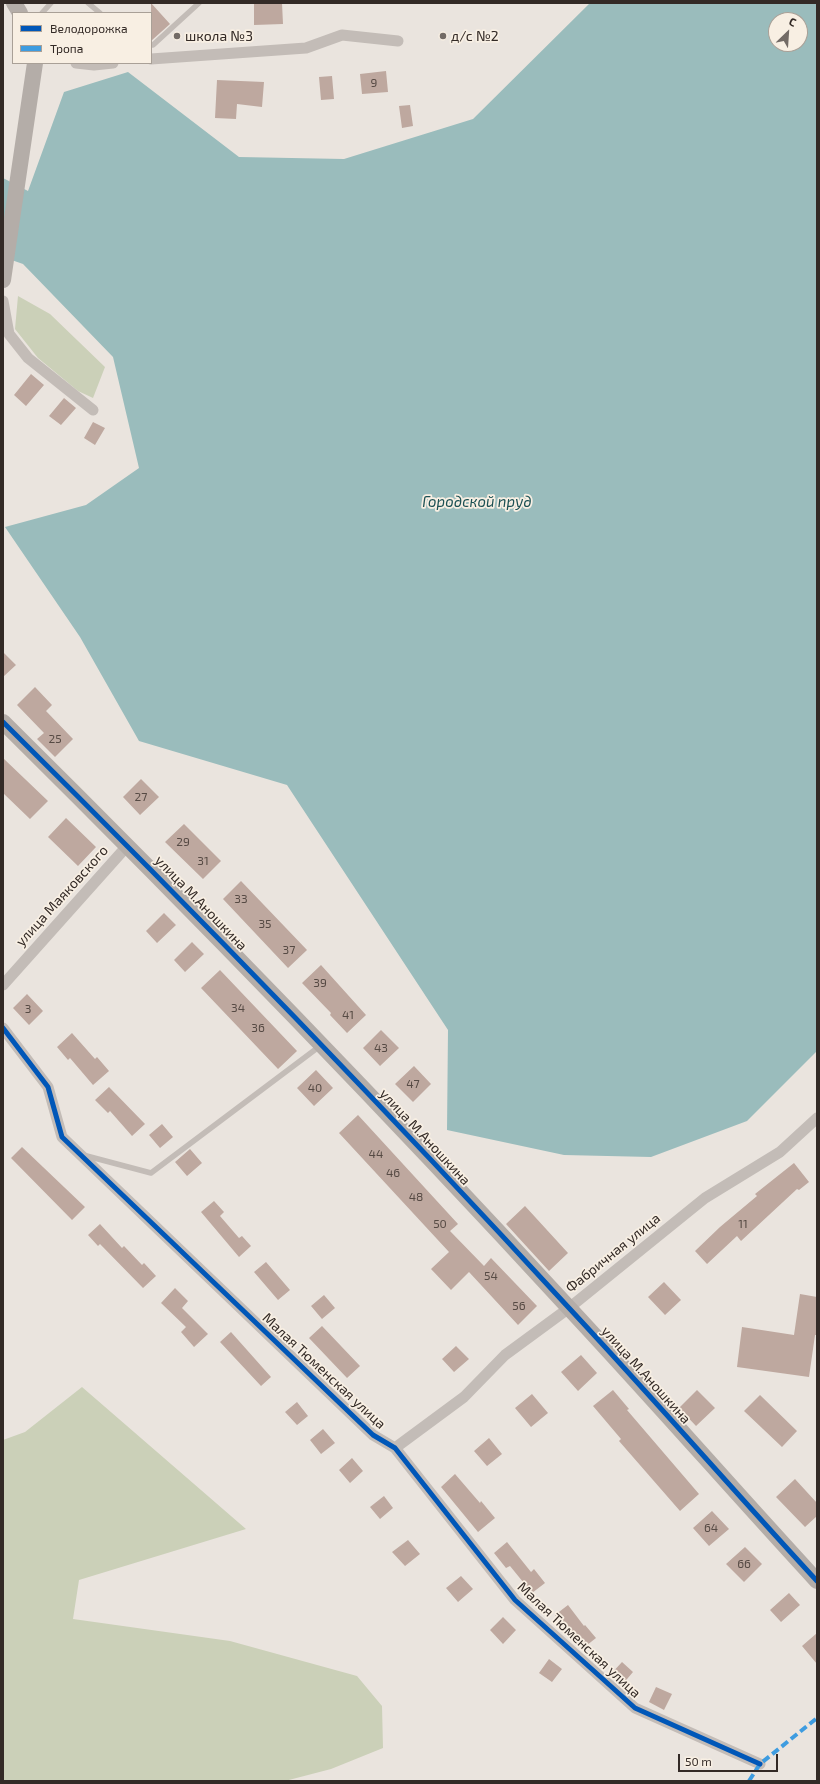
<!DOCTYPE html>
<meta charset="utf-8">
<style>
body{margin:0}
#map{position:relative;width:820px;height:1784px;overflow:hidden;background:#eae4de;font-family:"Exo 2",sans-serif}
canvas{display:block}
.frame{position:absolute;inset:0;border:4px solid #332a26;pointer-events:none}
.legend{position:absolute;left:12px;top:12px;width:140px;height:52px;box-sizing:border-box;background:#f8efe3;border:1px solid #a9a097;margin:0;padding:5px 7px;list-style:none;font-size:12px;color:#332a26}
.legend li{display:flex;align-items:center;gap:8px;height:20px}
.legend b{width:20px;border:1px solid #a9a097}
.north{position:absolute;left:768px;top:12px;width:40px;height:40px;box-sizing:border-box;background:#f8efe3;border:1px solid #a9a097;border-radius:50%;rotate:25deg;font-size:11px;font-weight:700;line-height:16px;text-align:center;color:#332a26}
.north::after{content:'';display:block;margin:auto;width:14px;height:18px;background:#736b66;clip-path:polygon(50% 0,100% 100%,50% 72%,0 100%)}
.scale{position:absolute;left:678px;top:1754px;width:100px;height:18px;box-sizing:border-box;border:2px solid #332a26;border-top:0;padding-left:5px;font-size:12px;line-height:14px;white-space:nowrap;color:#332a26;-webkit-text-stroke:3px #f8efe3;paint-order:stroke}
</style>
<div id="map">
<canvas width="820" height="1784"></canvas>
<div class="frame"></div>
<ul class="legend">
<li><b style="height:5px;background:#0057b8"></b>Велодорожка</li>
<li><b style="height:5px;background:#3e9ce0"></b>Тропа</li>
</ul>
<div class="north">С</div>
<div class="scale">50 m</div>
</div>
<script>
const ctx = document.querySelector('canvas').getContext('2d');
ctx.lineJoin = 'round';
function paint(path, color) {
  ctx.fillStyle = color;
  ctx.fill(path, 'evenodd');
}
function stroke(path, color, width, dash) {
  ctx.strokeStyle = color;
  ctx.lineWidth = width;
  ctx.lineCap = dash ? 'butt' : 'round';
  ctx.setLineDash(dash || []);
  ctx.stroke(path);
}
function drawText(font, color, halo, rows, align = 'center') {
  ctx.font = font + ' "Exo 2",sans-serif';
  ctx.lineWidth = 3.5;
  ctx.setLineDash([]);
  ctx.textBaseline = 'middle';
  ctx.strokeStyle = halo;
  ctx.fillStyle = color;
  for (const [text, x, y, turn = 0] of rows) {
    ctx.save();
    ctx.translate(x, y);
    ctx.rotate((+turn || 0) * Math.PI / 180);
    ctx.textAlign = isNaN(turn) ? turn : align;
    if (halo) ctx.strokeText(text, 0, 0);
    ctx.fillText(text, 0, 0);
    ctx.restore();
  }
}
const green = new Path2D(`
 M18 296 50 314 105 367 93 398 78 391 38 358 15 329Z
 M82 1387 246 1529 79 1580 73 1619 230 1641 357 1676 382 1706 383 1748 331 1769 285 1781H3V1440L25 1432Z`);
const water = new Path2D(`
 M590 3H817V1051L747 1121 651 1157 564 1155 447 1130 448 1030 287 785 139 741 80 637 5 527 86 505 139 468 113 357 23 264 3 257V178L28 191 64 92 128 72 239 157 344 159 473 119ZM776 20H800V44H776Z`);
const building = new Path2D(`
 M151 3 170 24 151 41Z
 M282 3 283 24 254 25V4Z
 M386 71 388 92 362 94 360 74Z
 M332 76 334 99 321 100 319 77Z
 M217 80 264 82 262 107 237 104 236 119 215 118Z
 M410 105 413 126 402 128 399 106Z
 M31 374 44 385 26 406 14 395Z
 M64 398 76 408 61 425 49 416Z
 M93 422 105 428 95 445 84 438Z
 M3 652 16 665 3 677Z
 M35 687 52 705 46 711 73 739 55 757 37 739 44 733 17 705Z
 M3 758 48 801 30 819 3 793Z
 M141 779 159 797 140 815 123 797Z
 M66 818 96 847 78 866 48 837Z
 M184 824 221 861 203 879 165 842Z
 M241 881 307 950 288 968 223 899Z
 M164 913 176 925 157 943 146 931Z
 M192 942 204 954 185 972 174 960Z
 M321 965 366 1015 347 1033 330 1015 331 1013 302 983Z
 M220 970 297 1051 278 1069 201 988Z
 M27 994 43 1011 29 1025 13 1008Z
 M381 1030 399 1048 380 1066 363 1048Z
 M72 1033 95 1059 97 1057 109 1071 93 1085 70 1058 68 1060 57 1047Z
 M414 1066 431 1084 413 1102 395 1084Z
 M316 1070 333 1088 314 1106 297 1088Z
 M109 1087 145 1124 132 1136 110 1111 108 1113 95 1100Z
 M358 1115 458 1224 450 1231 484 1266 491 1258 537 1306 518 1325 469 1272 451 1290 431 1269 449 1252 339 1133Z
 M162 1124 173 1137 160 1148 149 1135Z
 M22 1147 85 1207 72 1220 11 1158Z
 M190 1149 202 1163 187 1176 175 1162Z
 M794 1163 809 1182 799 1190 797 1189 741 1241 737 1236 707 1264 695 1251 720 1227 757 1196 755 1194Z
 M214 1201 224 1212 220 1216 239 1238 242 1236 251 1246 239 1257 201 1212Z
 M525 1206 568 1253 549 1271 506 1224Z
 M100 1224 122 1248 124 1246 142 1265 144 1263 156 1276 143 1288 100 1244 98 1246 88 1235Z
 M266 1262 290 1290 278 1300 254 1272Z
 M664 1282 681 1300 665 1315 648 1297Z
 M175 1288 188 1301 182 1308 208 1334 194 1347 181 1332 186 1327 161 1303Z
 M800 1294 817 1297V1335H815L809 1377 737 1367 742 1327 794 1335Z
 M324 1295 335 1308 322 1319 311 1306Z
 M322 1326 360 1366 347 1378 309 1338Z
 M231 1332 271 1377 261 1386 220 1342Z
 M456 1346 469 1359 454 1372 442 1359Z
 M581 1355 597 1373 578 1391 561 1372Z
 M613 1390 629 1409 627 1410 699 1494 680 1511 619 1441 621 1439 593 1406Z
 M697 1390 715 1408 696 1426 679 1408Z
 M532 1394 548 1413 531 1427 515 1408Z
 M760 1395 797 1431 782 1447 744 1411Z
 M297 1402 308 1416 297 1425 285 1412Z
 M323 1429 335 1443 321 1454 310 1440Z
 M489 1438 502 1454 487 1466 474 1451Z
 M352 1458 363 1471 350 1483 339 1470Z
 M455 1474 480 1503 481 1501 495 1518 478 1532 441 1487Z
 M795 1479 817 1503V1516L805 1527 776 1497Z
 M384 1496 393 1508 380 1519 370 1507Z
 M712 1511 729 1529 709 1546 693 1528Z
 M408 1540 420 1554 405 1566 392 1552Z
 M507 1542 531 1572 534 1569 545 1583 532 1593 510 1566 506 1568 494 1553Z
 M745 1547 762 1564 744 1582 726 1564Z
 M461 1576 473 1589 458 1602 446 1588Z
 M789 1593 800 1605 781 1622 770 1610Z
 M568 1605 584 1626 585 1625 596 1638 582 1649 555 1615Z
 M503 1617 516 1630 503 1644 490 1630Z
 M817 1633V1664L802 1646Z
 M549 1659 562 1669 552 1682 539 1673Z
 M622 1662 633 1672 622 1685 610 1675Z
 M656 1687 672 1694 664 1710 649 1702Z`);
const lane = new Path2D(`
 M88 3 100 13
 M42 13 51 3
 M151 45H153L199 3
 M83 1155 151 1173 320 1046`);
const street = new Path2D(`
 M151 59 306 48 342 35 398 41
 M76 63 94 65 113 63
 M3 301 9 334 28 358 93 410
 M3 985 128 845
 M3 1028 48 1087 62 1137 373 1435 395 1448 515 1600 635 1708 760 1764
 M395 1448 464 1397 505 1355 569 1308 705 1198 780 1152 817 1118`);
const secondary = new Path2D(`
 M14 3 20 13
 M3 280 35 63
 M3 722C196 913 385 1108 569 1308 653 1398 734 1491 817 1581`);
const quiet = new Path2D(`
 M749 1781 760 1764 817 1718`);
const cycleway = new Path2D(`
 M3 722C196 913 385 1108 569 1308 653 1398 734 1491 817 1581
 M3 1028 48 1087 62 1137 373 1435 395 1448 515 1600 635 1708 760 1764`);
const markers = [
 [177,36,4,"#736b66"],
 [443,36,4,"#736b66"]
];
const numberNames = [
 ["9",374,83],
 ["25",55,739],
 ["27",141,797],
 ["29",183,842],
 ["31",203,861],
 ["33",241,899],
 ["35",265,924],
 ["37",289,950],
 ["39",320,983],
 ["34",238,1008],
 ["3",28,1009],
 ["41",348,1015],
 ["36",258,1028],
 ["43",381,1048],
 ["47",413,1084],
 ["40",315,1088],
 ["44",376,1154],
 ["46",393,1173],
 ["48",416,1197],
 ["50",440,1224],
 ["11",743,1224],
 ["54",491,1276],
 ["56",519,1306],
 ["64",711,1528],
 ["66",744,1564]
];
const poiNames = [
 ["школа №3",185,36],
 ["д/с №2",451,36]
];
const streetNames = [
 ["улица Маяковского",62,896,-48],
 ["улица М.Аношкина",201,903,46],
 ["улица М.Аношкина",425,1137,47],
 ["Фабричная улица",613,1253,-39],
 ["Малая Тюменская улица",324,1371,43],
 ["улица М.Аношкина",646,1375,48],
 ["Малая Тюменская улица",579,1640,43]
];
const waterNames = [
 ["Городской пруд",477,502]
];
paint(green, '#cbd0b8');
paint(water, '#9abcbc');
paint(building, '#bea89f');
stroke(lane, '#c3bcb7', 5.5);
stroke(street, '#c3bcb7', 11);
stroke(secondary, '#b4ada8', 16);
stroke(quiet, '#3e9ce0', 4, [8, 4]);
stroke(cycleway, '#0057b8', 5);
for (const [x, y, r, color] of markers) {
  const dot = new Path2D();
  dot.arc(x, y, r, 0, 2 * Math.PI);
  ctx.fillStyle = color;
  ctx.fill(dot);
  stroke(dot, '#f8efe3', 1.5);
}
drawText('12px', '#564a44', null, numberNames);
drawText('14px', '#332a26', '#f8efe3', poiNames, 'left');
drawText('14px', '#332a26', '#f8efe3', streetNames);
drawText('italic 15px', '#1c5154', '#f8efe3', waterNames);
</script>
